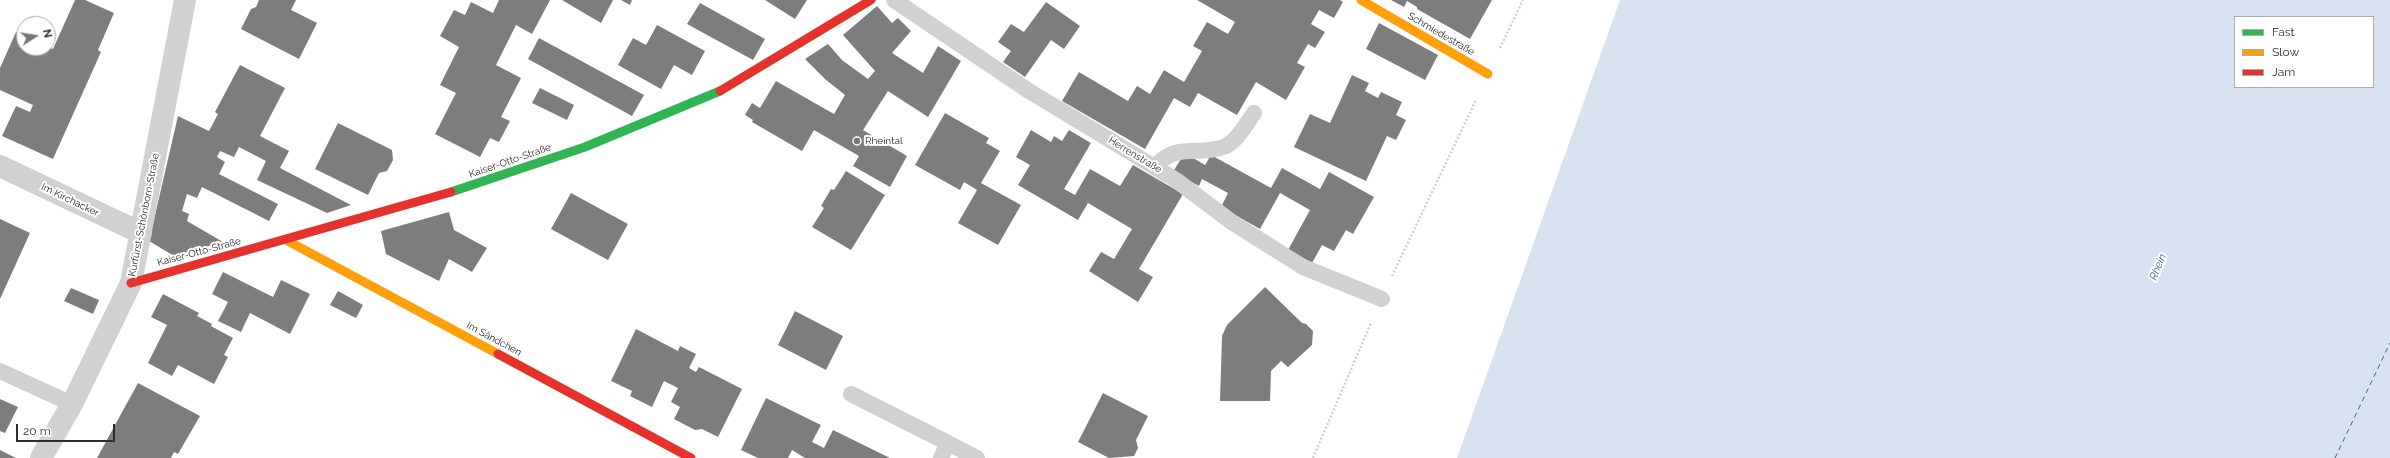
<!DOCTYPE html>
<meta charset="utf-8">
<style>
body{margin:0}
#map{position:relative;width:2390px;height:458px;overflow:hidden;background:#fff;font-family:Raleway,sans-serif}
canvas{display:block}
.legend{position:absolute;left:2234px;top:16px;width:140px;height:72px;box-sizing:border-box;background:#fff;border:1px solid #ababab;margin:0;padding:5px 7px;list-style:none;font-size:12px;color:#2c2c2c}
.legend li{display:flex;align-items:center;gap:8px;height:20px}
.legend b{width:20px;border:1px solid #ababab}
.north{position:absolute;left:16px;top:16px;width:40px;height:40px;box-sizing:border-box;background:#fff;border:1px solid #ababab;border-radius:50%;rotate:78deg;font-size:11px;font-weight:700;line-height:16px;text-align:center;color:#2c2c2c}
.north::after{content:'';display:block;margin:auto;width:14px;height:18px;background:#767676;clip-path:polygon(50% 0,100% 100%,50% 72%,0 100%)}
.scale{position:absolute;left:16px;top:424px;width:99px;height:18px;box-sizing:border-box;border:2px solid #2c2c2c;border-top:0;padding-left:5px;font-size:12px;line-height:14px;white-space:nowrap;color:#2c2c2c;-webkit-text-stroke:3px #fff;paint-order:stroke}
</style>
<div id="map">
<canvas width="2390" height="458"></canvas>
<ul class="legend">
<li><b style="height:5px;background:#30b455"></b>Fast</li>
<li><b style="height:5px;background:#ff9f0a"></b>Slow</li>
<li><b style="height:5px;background:#e5322d"></b>Jam</li>
</ul>
<div class="north">N</div>
<div class="scale">20 m</div>
</div>
<script>
const ctx = document.querySelector('canvas').getContext('2d');
ctx.lineJoin = 'round';
function paint(path, color) {
  ctx.fillStyle = color;
  ctx.fill(path, 'evenodd');
}
function stroke(path, color, width, dash) {
  ctx.strokeStyle = color;
  ctx.lineWidth = width;
  ctx.lineCap = dash ? 'butt' : 'round';
  ctx.setLineDash(dash || []);
  ctx.stroke(path);
}
function drawText(font, color, halo, rows, align = 'center') {
  ctx.font = font + ' Raleway,sans-serif';
  ctx.lineWidth = 4;
  ctx.setLineDash([]);
  ctx.textBaseline = 'middle';
  ctx.strokeStyle = halo;
  ctx.fillStyle = color;
  for (const [text, x, y, turn = 0] of rows) {
    ctx.save();
    ctx.translate(x, y);
    ctx.rotate((+turn || 0) * Math.PI / 180);
    ctx.textAlign = isNaN(turn) ? turn : align;
    if (halo) ctx.strokeText(text, 0, 0);
    ctx.fillText(text, 0, 0);
    ctx.restore();
  }
}
const water = new Path2D(`
 M1620 0H2390V458H1457ZM2235 17H2373V87H2235Z`);
const ferry = new Path2D(`
 M2335 458 2390 343`);
const building = new Path2D(`
 M75 0H85L114 13 98 50 101 52 53 159 2 136 16 106 30 112 33 105 0 90V68L16 32 24 36V48L48 47 53 49Z
 M259 0H296L291 10 317 23 299 59 241 29 251 9 256 7Z
 M499 0H550L532 34 516 25 496 65 521 78 501 117 510 121 499 142 490 138 480 157 435 134 456 93 440 85 459 47 440 36 454 10 465 15 471 2 493 13Z
 M562 0H613L601 23Z
 M621 0H632L630 5Z
 M765 0H807L795 19Z
 M1197 0H1340L1343 2 1334 18 1319 10 1311 24 1325 32 1315 48 1308 44 1297 63 1305 67 1286 100 1256 82 1237 115 1198 93 1190 107 1174 98 1145 149 1062 101 1079 72 1128 101 1137 86 1150 94 1164 70 1184 82 1202 51 1193 46 1207 22 1228 34 1235 22Z
 M1391 0H1492L1470 39 1417 9V7L1407 1 1404 7Z
 M1046 2 1080 26 1064 49 1051 40 1025 77 1003 62 1011 51 998 42 1011 24 1024 32Z
 M700 3 765 39 753 60 687 24Z
 M877 6 892 23 898 18 911 31 892 53 923 73 938 46 961 61 928 117 888 91 863 130 907 156 890 187 853 166 859 156 814 130 802 151 752 122 753 120 745 115 752 103 760 108 776 81 834 114 845 95 825 79 805 59 828 44 842 60 868 79 875 71 843 35Z
 M1379 23 1438 55 1425 80 1366 49Z
 M657 25 705 51 692 75 674 65 661 89 618 65 633 38 646 45Z
 M539 38 644 95 632 116 528 59Z
 M240 65 285 88 260 136 289 151 280 168 351 205 327 213 257 180 266 161 239 147 234 157 220 151 217 157 225 162 219 174 278 204 269 221 202 187 197 198 187 194 182 211 189 214 187 221 223 242 174 256 149 241 178 116 209 131 218 114 215 112Z
 M1352 75 1369 83 1365 91 1378 98 1381 92 1402 102 1396 115 1406 120 1396 140 1387 136 1366 181 1294 147 1310 114 1330 123Z
 M540 88 574 105 567 120 532 103Z
 M945 113 989 138 986 143 1000 151 981 183 1021 205 998 245 958 223 977 190 964 182 960 190 915 165Z
 M338 123 392 150 393 160 387 171 379 173 368 195 315 169Z
 M1031 130 1051 142 1054 136 1062 141 1069 130 1091 143 1064 189 1075 195 1090 169 1120 186 1133 165 1183 194 1139 269 1153 277 1138 302 1089 271 1101 252 1114 259 1132 229 1088 203 1078 220 1018 185 1030 165 1016 157Z
 M1188 155 1205 165 1211 155 1271 188 1282 168 1320 189 1329 172 1374 197 1353 234 1346 230 1334 251 1322 245 1312 263 1288 250 1310 210 1280 193 1260 229 1221 207 1228 193 1202 179 1199 186 1173 172 1182 157Z
 M846 171 885 195 851 250 812 227 824 208 821 206 831 189 834 190Z
 M571 193 628 224 608 260 551 229Z
 M449 212 454 230 487 248 472 272 449 259 439 281 386 254 381 231Z
 M0 219 30 233 0 299Z
 M223 272 273 297 281 280 310 294 290 334 250 313 241 332 218 321 228 302 212 294Z
 M1265 287 1302 323 1306 324 1313 331 1312 345 1288 367 1281 361 1271 371 1270 401H1220L1222 336 1227 325Z
 M71 288 99 300 93 314 64 301Z
 M338 291 363 305 356 318 330 305Z
 M163 294 199 313 197 316 212 324 211 326 233 338 224 355 228 357 214 384 178 365 172 376 148 363 167 325 151 317Z
 M795 311 843 336 826 370 778 345Z
 M636 329 678 351 680 346 696 354 689 368 696 372 699 367 742 389 718 437 702 429 695 430 674 419 680 407 671 402 678 388 664 381 652 407 630 396 632 391 611 381Z
 M138 383 200 416 178 454 174 452 171 458H97Z
 M1103 393 1148 416 1136 440 1138 448 1134 456 1109 458 1078 442Z
 M766 398 821 425 812 442 824 448 833 430 890 458H805L792 450 788 458H758L741 450Z
 M0 399 18 407 5 433 0 431Z
 M0 450 16 458H0Z`);
const path = new Path2D(`
 M1500 48 1523 0
 M1392 276 1476 100
 M1313 458 1371 323`);
const lane = new Path2D(`
 M894 0 1029 91 1176 180 1233 223 1303 267 1382 299
 M1155 167C1176 141 1200 157 1226 146 1238 140 1247 123 1254 113
 M0 371 72 404
 M851 394 948 443 941 458
 M948 443 977 458`);
const street = new Path2D(`
 M0 166 141 233
 M41 458 72 404 131 283 185 0`);
const fast = new Path2D(`
 M451 192 585 147 720 91`);
const slow = new Path2D(`
 M1361 0 1488 74
 M286 240 498 354`);
const jam = new Path2D(`
 M720 91 871 0
 M131 283 451 192
 M498 354 691 458`);
const markers = [
 [857,141,4,"#767676"]
];
const streetNames = [
 ["Schmiedestraße",1441,34,30],
 ["Herrenstraße",1135,155,31],
 ["Kaiser-Otto-Straße",510,161,-19],
 ["Im Kirchacker",70,200,26],
 ["Kurfürst-Schönborn-Straße",144,215,-79],
 ["Kaiser-Otto-Straße",199,252,-15],
 ["Im Sändchen",494,339,28]
];
const poiNames = [
 ["Rheintal",865,141]
];
const waterNames = [
 ["Rhein",2158,267,-68]
];
paint(water, '#d8e2f0');
stroke(ferry, '#3f608a', 1, [5, 4]);
paint(building, '#7d7d7d');
stroke(path, '#d1d1d1', 2.5, [2, 2]);
stroke(lane, '#d1d1d1', 16);
stroke(street, '#d1d1d1', 22);
stroke(fast, '#30b455', 9);
stroke(slow, '#ff9f0a', 9);
stroke(jam, '#e5322d', 9);
for (const [x, y, r, color] of markers) {
  const dot = new Path2D();
  dot.arc(x, y, r, 0, 2 * Math.PI);
  ctx.fillStyle = color;
  ctx.fill(dot);
  stroke(dot, '#fff', 1.5);
}
drawText('10px', '#2c2c2c', '#fff', streetNames);
drawText('10px', '#2c2c2c', '#fff', poiNames, 'left');
drawText('italic 11px', '#3f608a', '#fff', waterNames);
</script>
